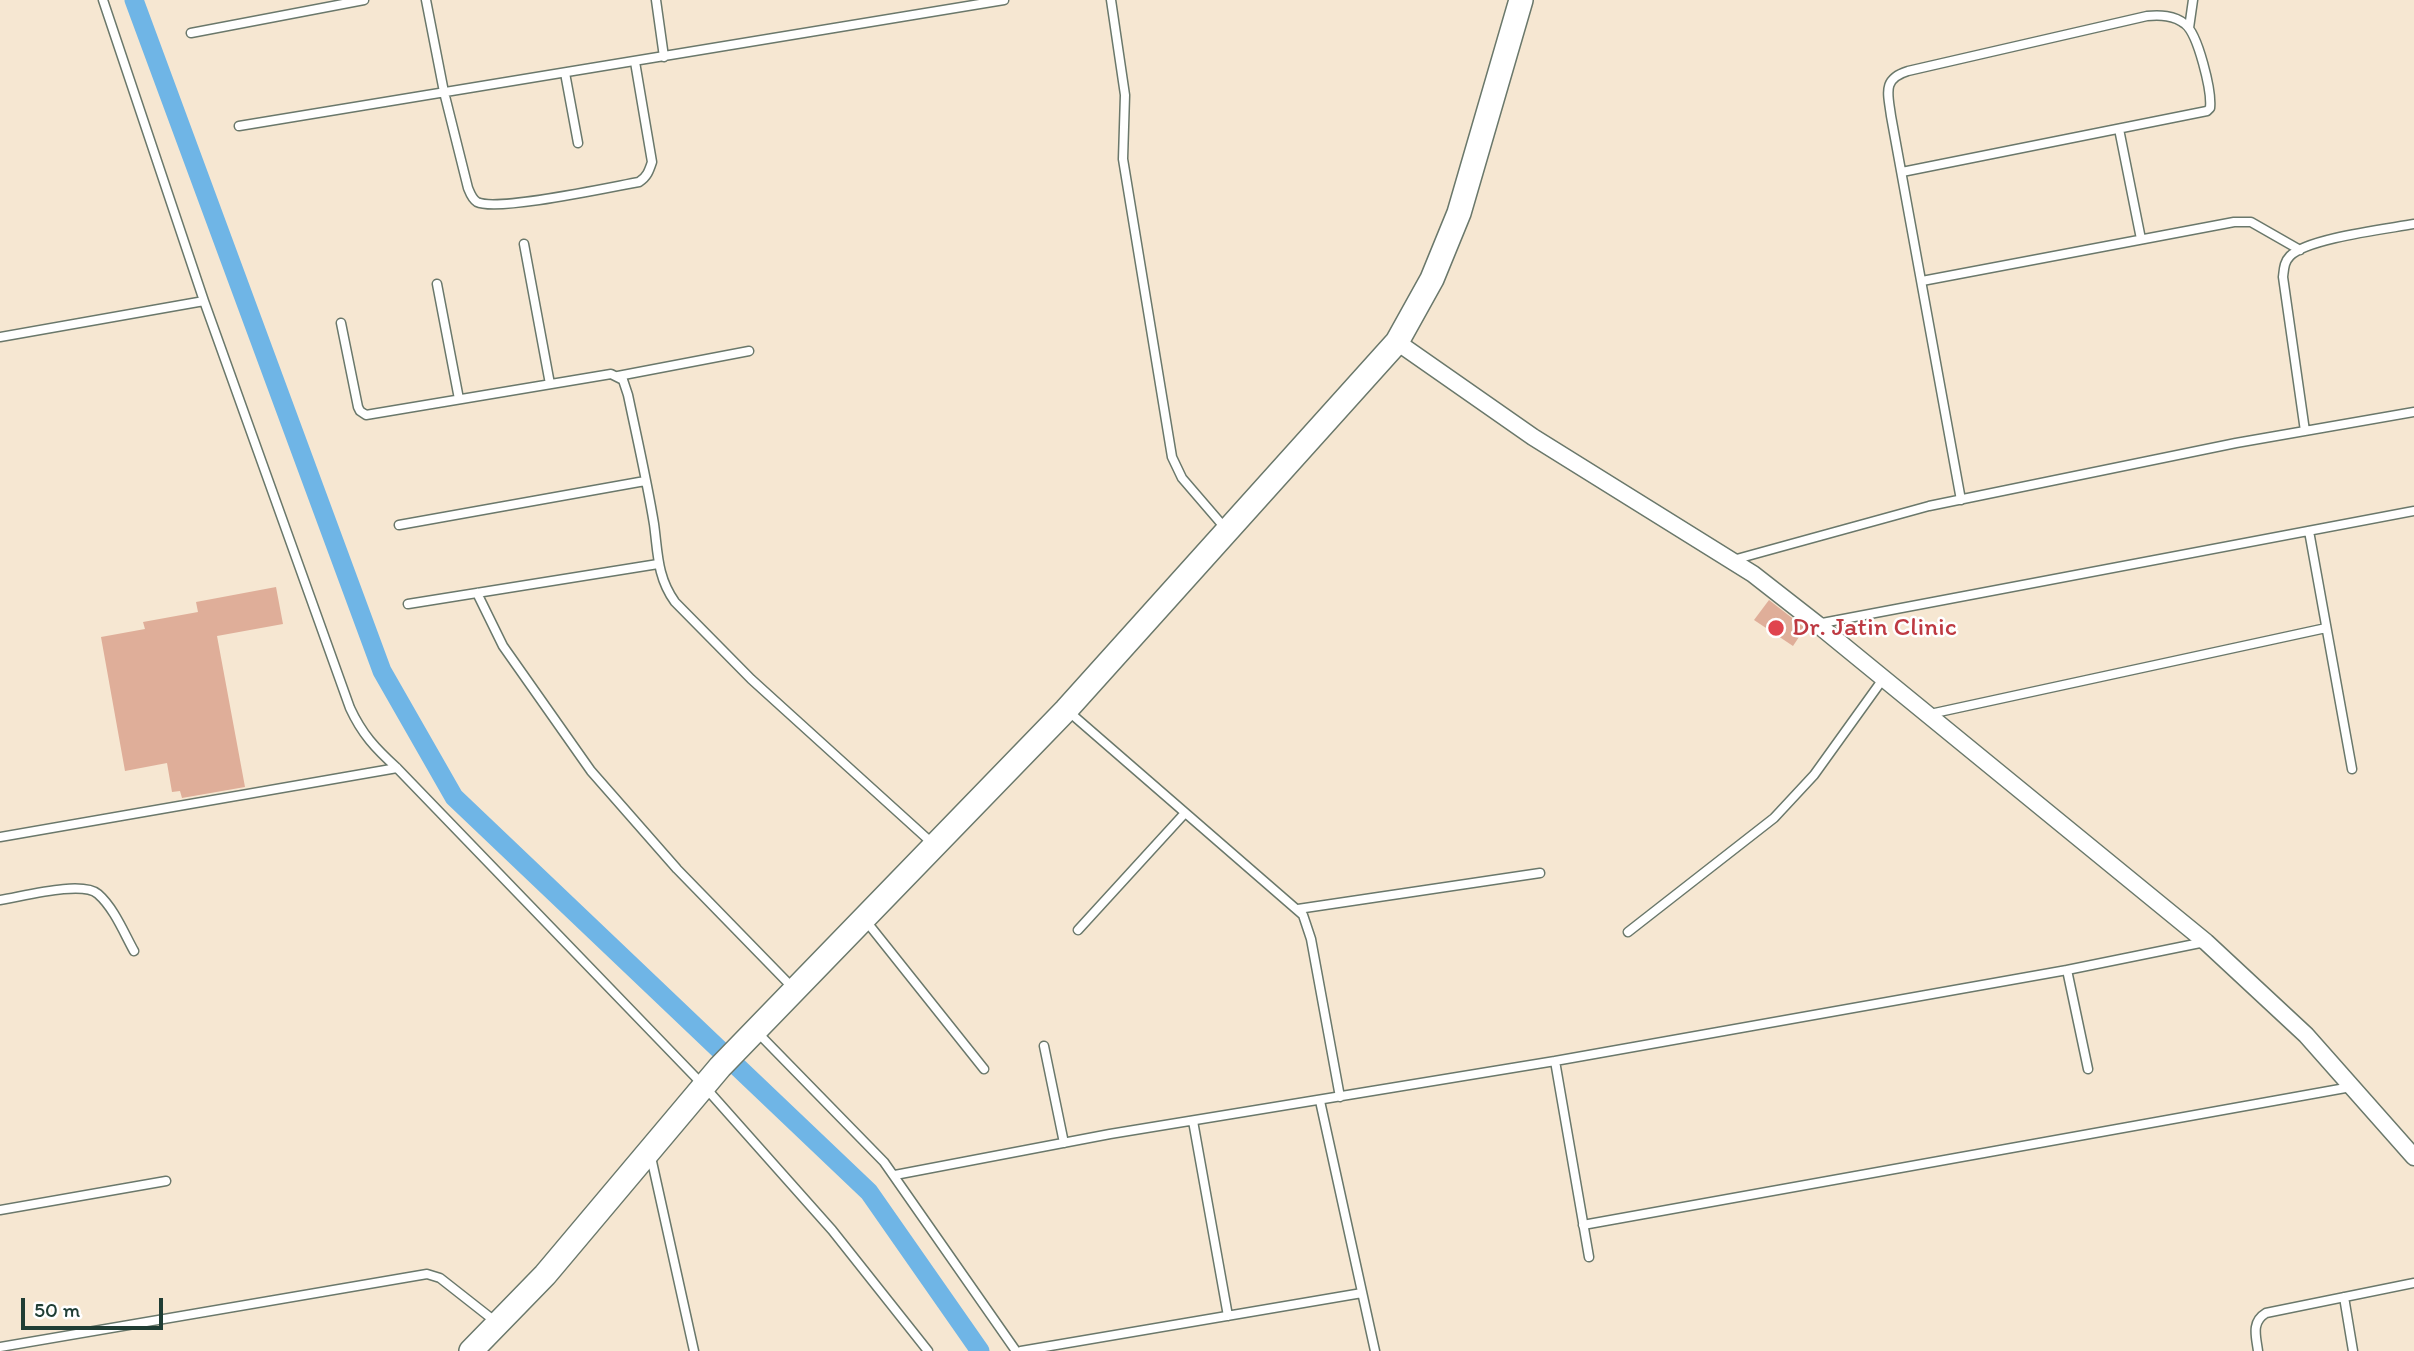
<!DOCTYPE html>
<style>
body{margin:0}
#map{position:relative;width:2414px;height:1351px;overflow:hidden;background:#f6e7d2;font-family:Itim,sans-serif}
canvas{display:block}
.scale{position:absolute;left:21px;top:1298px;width:142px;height:32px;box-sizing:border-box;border:4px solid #1f3d34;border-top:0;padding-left:9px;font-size:21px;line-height:24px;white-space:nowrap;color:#1f3d34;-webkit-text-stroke:5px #fff;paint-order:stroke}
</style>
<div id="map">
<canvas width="2414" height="1351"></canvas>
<div class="scale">50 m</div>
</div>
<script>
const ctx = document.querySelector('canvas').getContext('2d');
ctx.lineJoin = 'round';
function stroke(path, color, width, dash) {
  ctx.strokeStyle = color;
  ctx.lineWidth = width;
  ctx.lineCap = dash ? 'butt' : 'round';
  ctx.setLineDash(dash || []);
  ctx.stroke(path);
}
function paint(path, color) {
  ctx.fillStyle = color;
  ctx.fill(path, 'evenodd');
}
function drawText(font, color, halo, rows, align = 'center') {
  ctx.font = font + ' Itim,sans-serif';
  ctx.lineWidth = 5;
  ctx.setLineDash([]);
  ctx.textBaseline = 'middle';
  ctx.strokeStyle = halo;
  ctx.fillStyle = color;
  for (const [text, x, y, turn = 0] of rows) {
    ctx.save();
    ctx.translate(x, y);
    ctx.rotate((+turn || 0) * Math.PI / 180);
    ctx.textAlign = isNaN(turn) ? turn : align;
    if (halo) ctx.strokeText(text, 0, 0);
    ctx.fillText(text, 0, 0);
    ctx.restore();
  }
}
const canal = new Path2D(`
 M134 0 382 671 454 797 869 1192 980 1351`);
const building = new Path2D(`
 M276 587 283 624 217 636 245 787 182 798 180 791 172 792 167 763 125 771 101 637 145 629 143 622 198 612 196 602Z
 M1769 600 1805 628 1793 646 1754 620Z`);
const lane = new Path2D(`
 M103 0 204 301 350 708C362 734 375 748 397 768L704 1086 832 1230 928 1351
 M426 0 444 92 468 188C470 193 472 199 477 202 497 212 611 187 639 182 647 177 649 171 652 162L635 62
 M656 0 664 57
 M1111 0 1125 95 1123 159 1172 457 1182 478 1225 528
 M2189 28 2193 0
 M191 33 364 0
 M565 73 578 143
 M239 126 1004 0
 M2119 129 2141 239
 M1902 172 2207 111 2210 108C2212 91 2198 34 2185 24 2174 15 2160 15 2147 16L1908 71C1882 79 1888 93 1891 116L1961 500
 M524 244 550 384
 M1922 281 2234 222H2251L2300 250
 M437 284 459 399
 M341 323 358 407 360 411 366 415 611 374 623 380 628 395C637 438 647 481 654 524 658 553 657 577 675 602L751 679 932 843
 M0 337 204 301
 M618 376 749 351
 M2305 431 2283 277C2284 269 2284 262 2290 256 2308 238 2387 229 2414 224
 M399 525 645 481
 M2309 531 2352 769
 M1733 560 1929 506 2236 443 2414 412
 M477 593 503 646 591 771 677 869 792 987
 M408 604 658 564
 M1817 624 2414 511
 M1068 711 1303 915 1311 939 1340 1097
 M1930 714 2326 628
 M0 837 397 768
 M0 900C21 897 82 880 98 894 114 908 124 933 134 951
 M1298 909 1540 873
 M866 921 984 1069
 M1078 930 1185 813
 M1628 932 1774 818 1814 775 1883 679
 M2067 970 2088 1069
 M757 1032 884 1162 1016 1351
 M1044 1046 1064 1143
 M1555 1061 1589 1257
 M1320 1101 1375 1351
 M1193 1121 1228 1316
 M651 1157 694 1351
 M895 1175 1110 1134 1555 1061 2067 970 2205 942
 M0 1210 166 1181
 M1583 1225 2351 1087
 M2344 1297 2353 1351
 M0 1347 427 1274 440 1278 496 1322
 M1021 1351 1362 1293
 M2258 1351C2256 1336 2251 1322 2266 1313L2414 1283`);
const street = new Path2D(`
 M1397 342 1533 437 1753 574 1817 624 2206 942 2306 1035 2414 1157`);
const secondary = new Path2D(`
 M471 1351 545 1275 720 1067 1066 710 1397 342 1432 279 1459 213 1521 0`);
const markers = [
 [1776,628,9,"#e0444e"]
];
const healthNames = [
 ["Dr. Jatin Clinic",1792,628]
];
stroke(canal, '#6fb5e6', 19);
paint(building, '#dfae99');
stroke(lane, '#6a786b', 11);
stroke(street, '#6a786b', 19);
stroke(secondary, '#6a786b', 26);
stroke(lane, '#fff', 8);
stroke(street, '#fff', 16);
stroke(secondary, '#fff', 23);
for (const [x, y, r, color] of markers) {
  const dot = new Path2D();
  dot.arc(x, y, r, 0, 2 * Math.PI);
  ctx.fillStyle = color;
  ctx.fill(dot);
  stroke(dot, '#fff', 2.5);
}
drawText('26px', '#be3a42', '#fff', healthNames, 'left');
</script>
